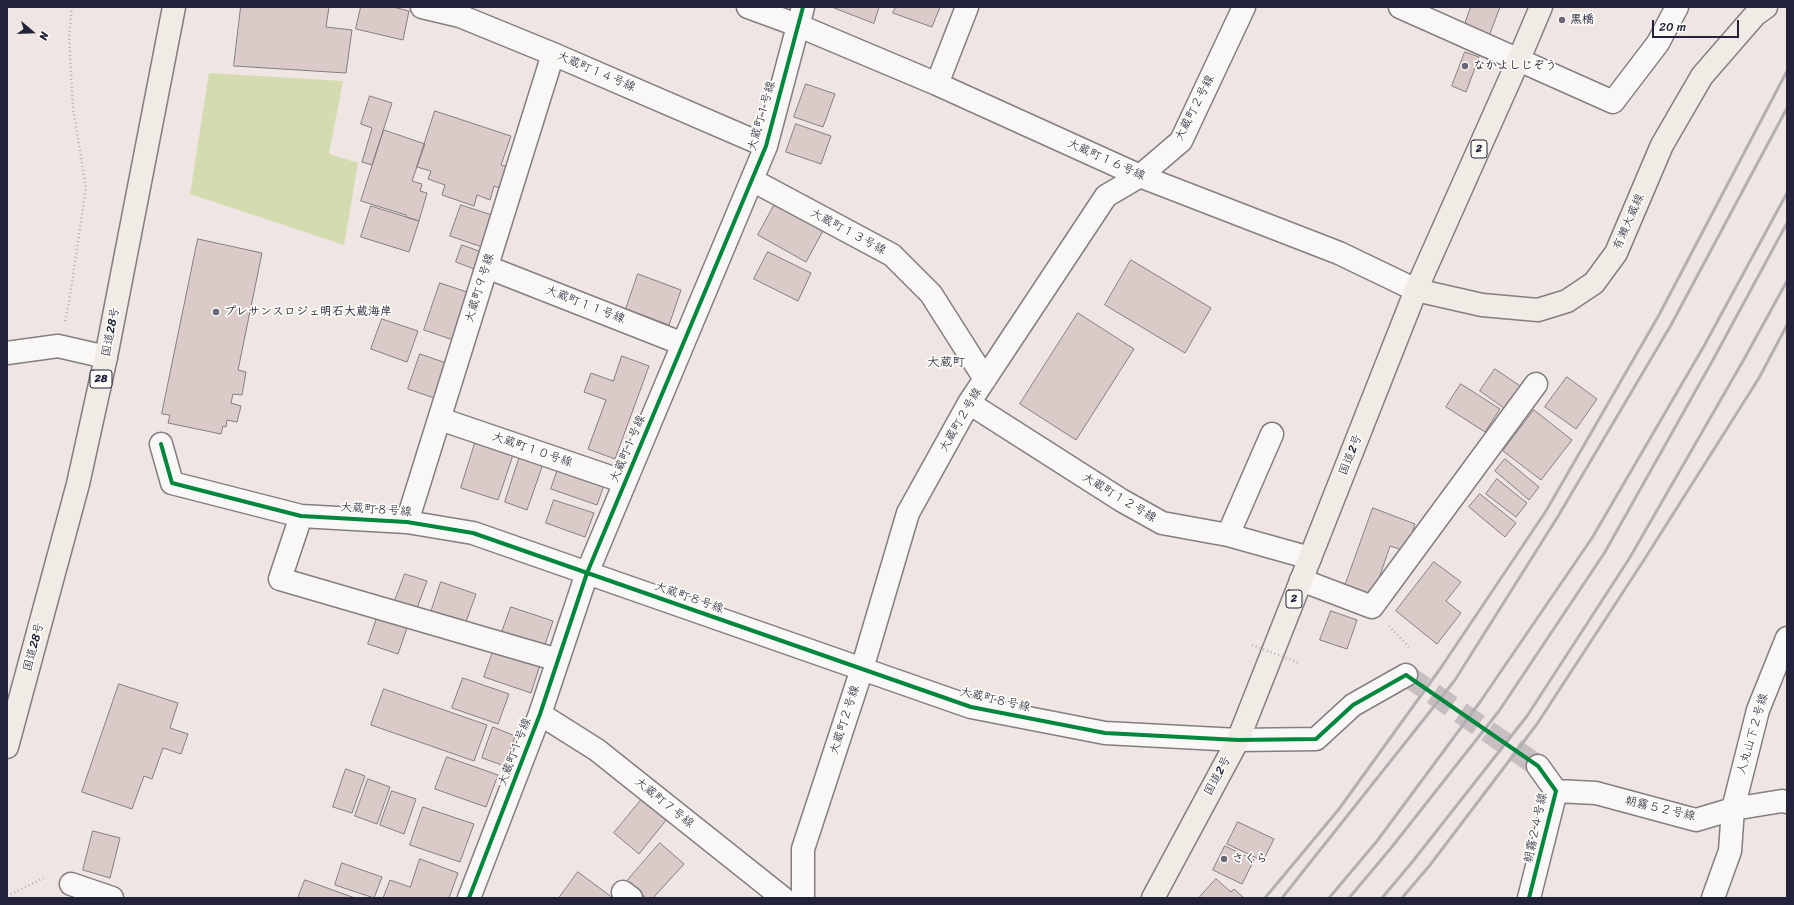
<!DOCTYPE html>
<meta charset="utf-8">
<style>
body{margin:0}
#map{position:relative;width:1794px;height:905px;overflow:hidden;background:#efe5e2;font-family:Sriracha,sans-serif}
canvas{display:block}
.frame{position:absolute;inset:0;border:8px solid #22223b;pointer-events:none}
.north{position:absolute;left:12px;top:12px;width:40px;height:40px;-webkit-text-stroke:3px #fdfcf7;paint-order:stroke;rotate:109deg;font-size:11px;font-weight:700;line-height:16px;text-align:center;color:#22223b}
.north::after{content:'';display:block;margin:auto;width:14px;height:18px;background:#22223b;clip-path:polygon(50% 0,100% 100%,50% 72%,0 100%)}
.scale{position:absolute;left:1652px;top:20px;width:87px;height:18px;box-sizing:border-box;border:2px solid #22223b;border-top:0;padding-left:5px;font-size:12px;line-height:14px;white-space:nowrap;color:#22223b;-webkit-text-stroke:3px #fdfcf7;paint-order:stroke}
</style>
<div id="map">
<canvas width="1794" height="905"></canvas>
<div class="frame"></div>
<div class="north">N</div>
<div class="scale">20 m</div>
</div>
<script>
const ctx = document.querySelector('canvas').getContext('2d');
ctx.lineJoin = 'round';
function paint(path, color) {
  ctx.fillStyle = color;
  ctx.fill(path, 'evenodd');
}
function stroke(path, color, width, dash) {
  ctx.strokeStyle = color;
  ctx.lineWidth = width;
  ctx.lineCap = dash ? 'butt' : 'round';
  ctx.setLineDash(dash || []);
  ctx.stroke(path);
}
function drawText(font, color, halo, rows, align = 'center') {
  ctx.font = font + ' Sriracha,"Klee One",sans-serif';
  ctx.lineWidth = 3.5;
  ctx.setLineDash([]);
  ctx.textBaseline = 'middle';
  ctx.strokeStyle = halo;
  ctx.fillStyle = color;
  for (const [text, x, y, turn = 0] of rows) {
    ctx.save();
    ctx.translate(x, y);
    ctx.rotate((+turn || 0) * Math.PI / 180);
    ctx.textAlign = isNaN(turn) ? turn : align;
    if (halo) ctx.strokeText(text, 0, 0);
    ctx.fillText(text, 0, 0);
    ctx.restore();
  }
}
const green = new Path2D(`
 M209 73 343 81 329 154 358 163 344 245 190 194Z`);
const building = new Path2D(`
 M241 7H329L326 27 352 30 346 73 234 66Z
 M361 7H393L409 11 403 40 356 29Z
 M832 7H879L874 23Z
 M896 7H940L932 27 893 13Z
 M1471 7H1500L1489 36 1464 27Z
 M1465 52 1479 57 1466 92 1452 86Z
 M806 84 835 94 823 127 794 117Z
 M370 96 392 103 372 165 362 162 372 128 361 124Z
 M435 111 511 136 501 165 512 168 504 190 494 186 490 200 477 195 474 206 442 195 445 185 428 179 431 171 417 167Z
 M796 124 831 136 821 164 786 152Z
 M384 130 425 144 412 181 422 184 420 191 427 193 419 221 406 217V215L361 201Z
 M776 202 824 229 806 262 758 235Z
 M461 205 495 216 485 248 450 236Z
 M371 206 419 221 409 252 361 237Z
 M198 239 262 253 238 370 246 372 242 395 233 394 231 403 241 406 237 422 227 420 226 427 223 426 221 434 168 423 170 415 162 414Z
 M462 245 479 251 474 269 456 262Z
 M768 252 811 273 798 301 754 279Z
 M1131 260 1211 308 1185 353 1105 305Z
 M638 274 681 290 669 325 626 309Z
 M440 283 476 295 459 342 424 330Z
 M1078 313 1134 349 1076 440 1020 404Z
 M382 319 418 331 407 362 371 349Z
 M420 354 452 365 440 400 408 389Z
 M622 356 649 366 615 459 588 449 606 400 584 392 591 373 613 381Z
 M1495 369 1523 388 1508 411 1480 391Z
 M1567 377 1597 399 1576 429 1545 407Z
 M1461 384 1500 409 1485 432 1446 407Z
 M1534 410 1572 440 1541 480 1503 451Z
 M476 440 514 452 498 500 461 488Z
 M520 456 543 464 527 510 505 502Z
 M1505 459 1539 487 1529 500 1495 471Z
 M558 469 604 485 597 505 551 489Z
 M1497 479 1527 503 1516 517 1486 494Z
 M1480 494 1516 523 1505 537 1469 507Z
 M554 500 594 513 585 537 546 523Z
 M1373 508 1415 524 1406 551 1390 546 1373 596 1345 586Z
 M1434 562 1461 582 1446 601 1461 613 1437 644 1396 611Z
 M405 574 427 581 416 611 394 603Z
 M441 582 476 594 463 630 429 618Z
 M511 607 553 621 543 650 501 635Z
 M1331 611 1357 620 1347 649 1320 640Z
 M378 615 408 625 398 654 368 644Z
 M495 646 541 662 531 693 484 677Z
 M463 678 509 694 498 724 452 708Z
 M119 684 178 703 170 728 188 734 181 754 163 748 152 779 144 776 132 809 82 792Z
 M384 689 487 725 474 761 371 725Z
 M493 727 515 736 505 766 482 758Z
 M447 757 498 775 486 807 435 789Z
 M346 769 365 776 352 813 333 807Z
 M368 779 390 787 377 824 355 816Z
 M392 791 416 799 404 834 380 825Z
 M642 799 667 819 639 854 614 833Z
 M423 807 474 824 460 862 410 845Z
 M1238 822 1274 839 1263 861 1227 844Z
 M93 831 120 838 110 878 83 870Z
 M660 843 684 864 653 898H646L627 881Z
 M1225 846 1254 860 1242 884 1213 870Z
 M420 859 458 873 449 898H383L390 880 410 887Z
 M342 863 382 877 374 898 335 885Z
 M578 872 613 898H559Z
 M1216 879 1231 892 1234 889 1244 898H1199Z
 M305 880 355 898H298Z`);
const minorTunnel = new Path2D(`
 M1406 675 1538 766`);
const path = new Path2D(`
 M65 321 69 302 86 188 73 108 69 36 72 7
 M1389 626 1410 648
 M7 896 46 877`);
const minor = new Path2D(`
 M422 7 460 16 553 54 766 146
 M748 7 797 25 937 84 1140 176 1339 253 1416 290
 M1400 7 1613 102 1658 43 1677 7
 M937 84 967 7
 M752 180 892 255 931 294 985 379
 M487 267 683 344
 M7 353 58 346 106 357
 M969 403 1121 500 1162 523 1228 535 1310 558
 M440 419 625 482
 M161 444 172 483 301 516 407 522 473 533 971 707 1105 733 1238 740 1316 739 1353 705 1406 675
 M301 516 280 579 558 660
 M407 522 553 54
 M1228 535 1272 434
 M1301 580 1372 607 1536 384
 M540 714 597 750 783 898
 M1556 791 1596 793 1696 820 1733 809 1782 801 1787 802
 M71 884 112 898
 M623 892 631 898
 M469 898 540 714 587 573 766 146 803 7
 M803 898V849L862 669 908 513 969 403 1106 196 1140 176 1181 141 1244 7
 M1529 898 1556 791 1538 766
 M1713 898 1730 851 1733 809 1758 710 1787 638`);
const major = new Path2D(`
 M1416 290 1482 305 1538 310 1567 301 1594 283 1616 253 1662 145 1702 76 1755 15 1766 7`);
const highway = new Path2D(`
 M7 747 78 484 106 357 174 7
 M1153 898 1238 740 1416 290 1519 59 1541 7`);
const rail = new Path2D(`
 M1265 898 1339 809 1440 669 1546 511 1659 315 1787 71
 M1282 898 1455 680 1557 518 1671 325 1787 108
 M1329 898 1377 841 1480 702 1592 538 1704 346 1787 193
 M1349 898 1391 848 1499 711 1605 552 1714 358 1787 223
 M1382 898 1413 861 1527 716 1629 559 1743 361 1787 281
 M1402 898 1430 865 1537 724 1644 560 1759 378 1787 325`);
const pathBridge = new Path2D(`
 M1252 645 1299 663`);
const cycleway = new Path2D(`
 M161 444 172 483 301 516 407 522 473 533 971 707 1105 733 1238 740 1316 739 1353 705 1406 675 1538 766 1556 791 1529 898
 M469 898 540 714 587 573 766 146 803 7`);
const markers = [
 [1562,20,4,"#6a6675"],
 [1465,66,4,"#6a6675"],
 [216,312,4,"#6a6675"],
 [1224,859,4,"#6a6675"]
];
const shields = [
 [1479,149,16],
 [101,379,22],
 [1294,599,16]
];
const shieldNames = [
 ["2",1479,149],
 ["28",101,379],
 ["2",1294,599]
];
const poiNames = [
 ["黒橋",1570,20],
 ["なかよしじぞう",1473,66],
 ["プレサンスロジェ明石大蔵海岸",224,312],
 ["さくら",1232,859]
];
const streetNames = [
 ["大蔵町１４号線",596,72,23],
 ["大蔵町２号線",1195,108,-63],
 ["大蔵町１号線",762,116,-74],
 ["大蔵町１６号線",1106,160,24],
 ["有瀬大蔵線",1629,222,-66],
 ["大蔵町１３号線",848,232,28],
 ["大蔵町９号線",480,288,-73],
 ["大蔵町１１号線",585,305,21],
 ["国道28号",111,332,-79],
 ["大蔵町２号線",961,420,-60],
 ["大蔵町１号線",628,449,-67],
 ["大蔵町１０号線",532,450,19],
 ["国道2号",1351,455,-68],
 ["大蔵町１２号線",1119,498,31],
 ["大蔵町８号線",376,510,4],
 ["大蔵町８号線",689,598,19],
 ["国道28号",34,647,-75],
 ["大蔵町８号線",995,700,13],
 ["大蔵町２号線",845,720,-72],
 ["人丸山下２号線",1753,734,-74],
 ["大蔵町１号線",515,752,-69],
 ["国道2号",1218,776,-62],
 ["大蔵町７号線",664,803,39],
 ["朝霧５２号線",1660,809,13],
 ["朝霧２４号線",1536,828,-78]
];
const neighbourhoodNames = [
 ["大蔵町",946,363]
];
paint(green, '#d5dbb0');
paint(building, '#dbcbc8');
stroke(building, '#837e82', 1);
stroke(minorTunnel, '#c6bec1', 22, [22, 11]);
stroke(minor, '#837e82', 25);
stroke(major, '#837e82', 25);
stroke(highway, '#837e82', 25);
stroke(path, '#b2b0b2', 2.5, [1, 3]);
stroke(minor, '#f9f8f6', 22);
stroke(major, '#f1ebe5', 22);
stroke(highway, '#f1ebe5', 22);
stroke(rail, '#b2b0b2', 3);
stroke(pathBridge, '#b2b0b2', 2.5, [1, 3]);
stroke(cycleway, '#00873e', 4);
for (const [x, y, r, color] of markers) {
  const dot = new Path2D();
  dot.arc(x, y, r, 0, 2 * Math.PI);
  ctx.fillStyle = color;
  ctx.fill(dot);
  stroke(dot, '#fdfcf7', 1.5);
}
for (const [x, y, w] of shields) {
  const box = new Path2D();
  box.roundRect(x - w / 2, y - 9, w, 18, 3);
  ctx.fillStyle = '#fdfcf7';
  ctx.fill(box);
  stroke(box, '#22223b', 1);
}
drawText('bold 11px', '#22223b', null, shieldNames);
drawText('bold 12px', '#22223b', '#fdfcf7', poiNames, 'left');
drawText('12px', '#22223b', '#fdfcf7', streetNames);
drawText('13px', '#22223b', '#fdfcf7', neighbourhoodNames);
</script>
